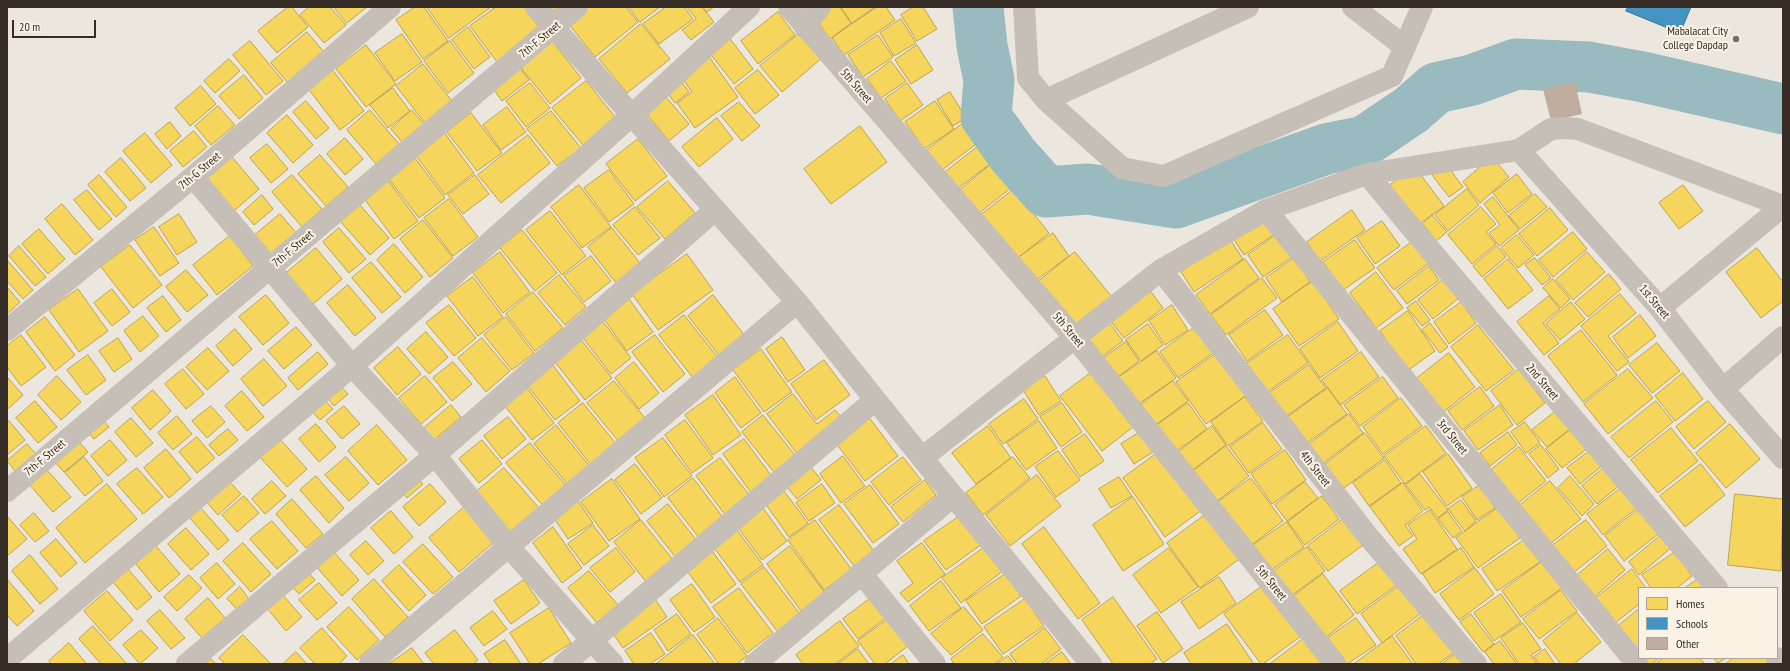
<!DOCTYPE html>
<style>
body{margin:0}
#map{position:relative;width:1790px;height:671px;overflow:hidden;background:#ece7de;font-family:"PT Sans Narrow",sans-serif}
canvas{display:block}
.frame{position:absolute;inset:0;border:8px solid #352c26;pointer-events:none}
.legend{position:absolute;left:1638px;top:587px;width:140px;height:72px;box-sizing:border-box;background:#faf2e5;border:1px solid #aba399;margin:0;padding:5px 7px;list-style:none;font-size:12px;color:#352c26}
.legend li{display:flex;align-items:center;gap:8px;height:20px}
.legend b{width:20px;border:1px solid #aba399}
.scale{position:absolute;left:12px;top:20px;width:84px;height:18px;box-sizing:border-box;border:2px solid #352c26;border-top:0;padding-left:5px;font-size:12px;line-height:14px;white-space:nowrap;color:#352c26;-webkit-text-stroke:3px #faf2e5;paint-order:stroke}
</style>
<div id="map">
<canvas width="1790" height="671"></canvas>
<div class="frame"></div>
<ul class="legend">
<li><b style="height:11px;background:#f6d55c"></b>Homes</li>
<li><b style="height:11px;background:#4393c3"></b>Schools</li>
<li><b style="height:11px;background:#c0ad9f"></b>Other</li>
</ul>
<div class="scale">20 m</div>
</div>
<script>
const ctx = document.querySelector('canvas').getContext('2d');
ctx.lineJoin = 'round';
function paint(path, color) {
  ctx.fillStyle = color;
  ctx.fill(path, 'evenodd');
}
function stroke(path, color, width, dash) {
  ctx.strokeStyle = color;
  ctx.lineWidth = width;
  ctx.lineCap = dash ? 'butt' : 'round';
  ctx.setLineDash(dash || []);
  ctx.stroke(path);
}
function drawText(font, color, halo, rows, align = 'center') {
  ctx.font = font + ' "PT Sans Narrow",sans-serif';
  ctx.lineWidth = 4;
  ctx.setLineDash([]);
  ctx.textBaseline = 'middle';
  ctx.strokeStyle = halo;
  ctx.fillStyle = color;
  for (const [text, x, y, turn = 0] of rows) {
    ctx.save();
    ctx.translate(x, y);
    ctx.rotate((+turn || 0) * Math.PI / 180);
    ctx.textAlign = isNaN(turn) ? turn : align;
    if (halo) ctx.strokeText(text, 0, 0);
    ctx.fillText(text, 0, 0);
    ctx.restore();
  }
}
const homes = new Path2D(`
 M288 7H292L308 27 277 53 258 31Z
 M309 7H330L346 25 324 43 300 15Z
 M334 7H367L347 23Z
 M415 7H424L448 41 423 59 396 20Z
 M427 7H491L449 38Z
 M496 7H524L541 30 497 62 470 26Z
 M551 7H559L554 11Z
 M587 7H626L638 22 595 57 568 23Z
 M629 7H660L640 22Z
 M666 7H684L693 19 659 44 643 24Z
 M687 7H702L714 22 691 40 682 30 696 19Z
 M703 7H714L707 12Z
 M832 7H840L851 23 830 39 816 19Z
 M841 7H875L852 23Z
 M877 7H886L895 20 844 55 832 38Z
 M913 7H923L937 29 917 41 901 15Z
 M778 12 795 35 758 64 741 41Z
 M901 19 916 43 894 56 880 33Z
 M641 24 670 59 627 93 599 59Z
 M468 27 490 57 474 69 452 40Z
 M307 32 324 52 288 83 271 63Z
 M800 33 822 58 782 92 760 66Z
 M402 34 422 62 395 81 375 53Z
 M878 35 893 57 863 77 848 55Z
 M728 36 753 69 734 84 708 51Z
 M550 38 581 78 550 104 518 64Z
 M250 41 283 81 266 95 233 55Z
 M450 41 474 73 448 93 424 61Z
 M366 45 396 84 366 107 336 69Z
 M917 45 933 70 911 84 895 60Z
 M710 58 738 97 695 128 677 103 692 92 682 78Z
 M229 59 240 71 215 93 204 81Z
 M891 61 906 81 881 98 867 79Z
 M516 63 529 80 502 101 489 83Z
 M423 64 452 101 425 123 396 86Z
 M331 68 364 111 340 130 307 87Z
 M758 70 779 95 755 114 735 88Z
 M244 75 263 98 239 119 219 96Z
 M677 76 689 92 675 103 663 87Z
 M586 81 616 118 583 145 552 108Z
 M530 83 550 108 526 127 506 101Z
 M907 83 923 105 900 121 885 99Z
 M201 86 216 104 190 126 175 108Z
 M393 88 410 111 388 128 370 105Z
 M661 91 689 124 669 141 641 107Z
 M950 92 966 118 953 126 937 100Z
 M306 101 329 128 316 139 293 112Z
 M935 101 954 129 924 149 905 122Z
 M739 102 760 126 742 141 721 116Z
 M218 106 235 125 211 145 195 126Z
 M507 107 526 132 501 150 483 125Z
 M370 110 399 144 376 164 347 130Z
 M412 110 428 129 407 148 391 129Z
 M551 111 581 148 557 166 527 129Z
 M471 113 502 153 477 171 447 132Z
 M287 115 313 145 293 163 267 133Z
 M717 118 733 139 699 167 682 147Z
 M170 122 181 136 167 149 155 134Z
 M965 122 980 141 942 170 927 150Z
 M860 126 887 162 831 204 804 169Z
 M194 131 207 147 183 167 170 151Z
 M444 132 474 173 445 195 415 154Z
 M145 133 172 165 151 183 123 151Z
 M528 135 550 163 501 203 478 175Z
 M345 138 363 159 345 175 327 154Z
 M638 139 667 176 635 201 606 164Z
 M267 144 288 169 271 183 250 158Z
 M981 144 994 161 957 189 944 173Z
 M412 154 445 198 419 218 385 174Z
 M320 155 348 187 326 206 298 174Z
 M232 157 259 189 234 211 207 179Z
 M1492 157 1509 177 1480 203 1463 182Z
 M121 158 146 188 130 201 105 172Z
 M994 162 1013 186 978 214 960 190Z
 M1446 164 1463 187 1449 197 1429 171Z
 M1415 167 1444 206 1414 228 1390 185Z
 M609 170 634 204 609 222 584 188Z
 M1517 174 1532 194 1508 213 1493 193Z
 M99 175 127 207 116 217 88 185Z
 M292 175 322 209 302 227 272 192Z
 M475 175 489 194 463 214 448 195Z
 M387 179 418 221 394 239 363 197Z
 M668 181 695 213 665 239 637 207Z
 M579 185 611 227 582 248 551 207Z
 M1683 185 1703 211 1679 229 1659 203Z
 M1014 189 1049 233 1015 260 981 215Z
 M1467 189 1479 205 1448 231 1435 215Z
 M87 190 112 219 99 230 74 200Z
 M1535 194 1547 207 1520 229 1509 216Z
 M262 195 273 209 254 225 243 212Z
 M1493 197 1519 230 1499 246 1489 233 1500 225 1484 204Z
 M449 199 478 237 453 256 424 218Z
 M62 204 93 240 75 255 45 219Z
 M359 204 389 238 370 255 340 221Z
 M635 207 660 238 638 255 613 225Z
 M1481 207 1496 224 1486 232 1496 244 1472 264 1448 235Z
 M1550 208 1568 230 1537 256 1519 234Z
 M1352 210 1365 230 1320 261 1307 242Z
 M550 211 586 256 562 275 526 230Z
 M179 214 197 242 177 255 159 227Z
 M280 214 298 235 273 256 255 235Z
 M1432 215 1447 232 1436 241 1423 224Z
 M1266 219 1276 233 1244 255 1234 240Z
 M423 220 453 258 430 277 400 239Z
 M1382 221 1400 246 1375 264 1357 238Z
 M154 227 179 263 160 276 135 240Z
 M339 228 366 259 349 273 323 242Z
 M612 228 640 263 616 283 588 247Z
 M39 229 65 259 48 274 22 244Z
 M522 230 557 273 535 291 500 248Z
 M1573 232 1587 249 1553 277 1539 260Z
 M1053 233 1069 256 1035 281 1018 258Z
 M1276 235 1292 257 1263 277 1248 255Z
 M1517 235 1534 255 1518 268 1501 248Z
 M230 236 253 266 217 295 193 265Z
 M1229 238 1243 259 1194 292 1181 272Z
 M1417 238 1433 260 1394 290 1377 268Z
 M1355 240 1375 268 1343 290 1323 262Z
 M394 244 423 277 405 293 377 260Z
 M130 245 162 285 133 308 101 267Z
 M19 246 46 277 35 286 9 256Z
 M1497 246 1506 257 1482 277 1473 266Z
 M316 248 342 279 312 305 285 274Z
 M1757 248 1783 282V301L1761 318 1726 272Z
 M500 252 530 292 503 313 473 273Z
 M1075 252 1112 297 1074 327 1038 282Z
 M1587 252 1605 272 1573 300 1556 280Z
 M687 254 713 290 658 330 632 294Z
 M591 256 611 281 584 302 564 276Z
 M1294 258 1310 282 1282 302 1266 278Z
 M1535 258 1551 278 1542 285 1525 265Z
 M1245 259 1259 278 1210 314 1196 295Z
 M1508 259 1533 290 1508 309 1484 279Z
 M7 260 33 290 23 299 7 281Z
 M371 262 401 297 382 313 352 278Z
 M1429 266 1439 280 1407 304 1397 291Z
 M186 270 208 295 187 312 166 287Z
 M1376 272 1403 308 1376 328 1350 293Z
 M1609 274 1621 289 1588 317 1575 303Z
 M559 275 586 307 565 325 538 293Z
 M473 277 503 317 478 336 447 296Z
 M1262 278 1277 298 1226 335 1211 315Z
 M1444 279 1459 298 1433 319 1418 300Z
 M1553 279 1570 299 1561 308 1543 288Z
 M1313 281 1339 319 1299 346 1273 309Z
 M348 285 376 318 355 336 327 303Z
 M7 287 20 302 7 314Z
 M78 289 108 331 79 352 49 310Z
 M112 289 130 312 112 326 94 303Z
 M1149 289 1163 308 1124 338 1109 319Z
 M533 292 563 328 535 351 506 314Z
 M1620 294 1636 313 1608 336 1629 362 1617 371 1581 326Z
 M266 295 289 323 263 345 239 317Z
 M713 295 746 337 721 358 688 316Z
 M163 296 181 320 166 332 147 308Z
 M627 296 653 332 627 351 601 315Z
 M1549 296 1560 309 1543 323 1559 343 1544 355 1517 322Z
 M1416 301 1430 320 1422 326 1407 308Z
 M1461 302 1476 323 1449 344 1434 322Z
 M1571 302 1585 319 1560 340 1546 324Z
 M449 305 476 338 454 356 426 323Z
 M1172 305 1188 330 1165 345 1149 321Z
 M1265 310 1283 335 1247 361 1229 335Z
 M1408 311 1435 351 1407 371 1380 331Z
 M684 315 719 359 694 379 659 335Z
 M1640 315 1656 336 1628 358 1613 337Z
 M143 316 159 336 140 352 124 331Z
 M45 317 75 355 55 371 26 332Z
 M506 317 534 353 512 370 484 335Z
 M600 318 631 358 611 374 580 334Z
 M1108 321 1123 341 1099 359 1084 339Z
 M1338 322 1358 351 1320 378 1300 349Z
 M1430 323 1448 347 1440 353 1422 330Z
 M1148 324 1163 345 1141 361 1126 340Z
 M1478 325 1514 370 1486 391 1451 347Z
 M296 327 312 345 284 369 268 351Z
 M1195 327 1213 353 1178 378 1160 352Z
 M235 329 252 349 233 366 216 346Z
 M1581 330 1617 375 1583 402 1548 356Z
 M426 332 448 357 429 374 407 349Z
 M21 335 46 367 21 386 7 367V346Z
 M655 335 685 374 663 392 632 352Z
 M1288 335 1308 363 1263 395 1243 366Z
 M578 336 612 378 585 400 551 357Z
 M782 337 805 370 788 382 766 349Z
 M118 338 132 359 114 372 99 351Z
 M482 338 510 371 486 392 458 358Z
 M1126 342 1139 361 1115 379 1101 360Z
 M1657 343 1680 371 1652 393 1629 365Z
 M398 347 421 374 397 395 374 368Z
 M208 348 229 371 207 390 186 367Z
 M761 349 792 392 764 412 733 370Z
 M1221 350 1251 392 1206 424 1176 382Z
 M1157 351 1176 378 1137 405 1118 378Z
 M318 352 328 364 298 390 288 378Z
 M1361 352 1379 377 1340 405 1322 380Z
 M1449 353 1475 387 1442 413 1416 379Z
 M88 355 106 380 86 395 67 370Z
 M264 359 287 386 263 406 241 379Z
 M824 360 850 395 816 420 791 384Z
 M453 362 472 384 452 401 433 378Z
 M634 362 659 393 639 409 615 378Z
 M552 364 580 401 555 420 526 384Z
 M1309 365 1326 388 1281 420 1265 396Z
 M183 369 204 394 186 409 165 384Z
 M1519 369 1545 403 1517 425 1491 391Z
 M1628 369 1653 398 1608 434 1584 404Z
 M1092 372 1133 427 1102 451 1060 396Z
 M1683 373 1703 399 1675 421 1655 396Z
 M57 376 81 402 61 420 38 395Z
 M425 376 447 402 421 424 399 398Z
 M1045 376 1061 401 1039 415 1023 390Z
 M7 377 23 395 7 410Z
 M735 377 761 413 741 428 715 393Z
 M1383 377 1398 398 1360 426 1344 405Z
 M614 381 646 419 619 442 587 403Z
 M1173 381 1188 401 1154 426 1139 406Z
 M338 383 348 394 334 406 325 395Z
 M526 387 554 423 532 440 504 405Z
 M1480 387 1494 406 1462 430 1448 411Z
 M1328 388 1347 414 1303 446 1284 420Z
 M153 390 171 411 150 430 132 408Z
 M242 391 264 417 247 431 225 406Z
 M793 394 817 424 835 410 845 421 798 455 767 414Z
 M713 395 741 435 713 455 685 415Z
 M322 397 333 409 320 420 309 408Z
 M1245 397 1263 421 1228 446 1211 422Z
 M1401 398 1422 426 1383 454 1363 427Z
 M1024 399 1038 419 1003 444 989 424Z
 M35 401 57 427 38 443 16 418Z
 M1656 401 1673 422 1629 458 1611 437Z
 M1708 401 1726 422 1694 449 1676 427Z
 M583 403 617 445 591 465 558 423Z
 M1062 403 1082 432 1061 447 1040 417Z
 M1188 403 1207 429 1175 452 1156 426Z
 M451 405 461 417 433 441 423 429Z
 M1500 405 1513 425 1478 450 1464 431Z
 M211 406 225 422 207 438 192 421Z
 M344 406 360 424 342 439 326 421Z
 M1556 411 1570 429 1547 447 1532 430Z
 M1349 414 1363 433 1321 465 1307 446Z
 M99 415 109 427 94 439 84 428Z
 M763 415 798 459 777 476 742 432Z
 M177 416 192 434 173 450 158 433Z
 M868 416 898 456 865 481 835 442Z
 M508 417 526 439 502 459 484 436Z
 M131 418 153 443 136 457 115 432Z
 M685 420 713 458 692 473 665 435Z
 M9 421 25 440 7 455V423Z
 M1039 421 1057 448 1026 470 1007 443Z
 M1525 422 1540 443 1526 453 1511 432Z
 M1263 423 1282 449 1249 473 1230 447Z
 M316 424 336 447 319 462 299 439Z
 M1730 424 1760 459 1726 488 1696 453Z
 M377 425 407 460 378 485 348 451Z
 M556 425 591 468 569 486 534 444Z
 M988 426 1011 458 976 484 952 453Z
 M1212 426 1226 445 1190 472 1176 454Z
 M1426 426 1446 453 1405 484 1384 456Z
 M1573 428 1588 448 1562 468 1546 449Z
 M1671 428 1698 461 1658 493 1631 460Z
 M228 429 238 440 219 456 209 445Z
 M1145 429 1158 449 1134 464 1121 444Z
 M1508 432 1517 445 1490 466 1480 453Z
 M1365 433 1384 458 1340 491 1322 467Z
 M1085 434 1104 461 1080 477 1062 450Z
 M75 437 88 452 64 472 51 458Z
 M197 437 215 458 197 473 179 452Z
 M279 438 307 469 287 487 259 456Z
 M663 438 692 476 664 497 635 458Z
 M744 439 773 478 752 494 723 454Z
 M110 440 127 460 108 476 91 456Z
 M482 440 502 464 479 483 459 459Z
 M530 443 568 488 545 508 506 463Z
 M27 444 36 454 16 472 7 461Z
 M1541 445 1559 469 1548 478 1529 454Z
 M1226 446 1249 476 1215 503 1192 472Z
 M1519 447 1546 481 1518 503 1491 470Z
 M166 449 191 479 169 498 144 468Z
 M1592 449 1604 464 1580 484 1567 468Z
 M1285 450 1306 480 1272 504 1251 474Z
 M1058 451 1080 480 1056 497 1035 467Z
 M1160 451 1203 509 1165 537 1123 478Z
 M1448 454 1472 488 1447 506 1423 472Z
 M843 456 865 486 841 503 820 474Z
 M84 457 103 481 85 496 65 473Z
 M346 457 369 483 349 501 325 475Z
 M903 457 921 480 889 505 871 482Z
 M1013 457 1030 478 983 515 966 493Z
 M720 458 751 497 726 516 696 476Z
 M1385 460 1401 483 1369 506 1353 483Z
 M807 462 821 480 797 499 783 482Z
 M635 464 662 498 641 514 615 480Z
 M1701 464 1725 495 1685 527 1660 496Z
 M1605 467 1620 485 1597 504 1582 486Z
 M137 468 163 497 143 514 117 484Z
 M504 468 540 509 510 534 475 493Z
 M46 469 71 497 53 512 29 484Z
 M1420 474 1448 510 1438 518 1429 507 1425 510 1406 485Z
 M1037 475 1061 506 1010 546 986 515Z
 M316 476 344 508 329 523 300 490Z
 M415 476 423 484 407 498 399 489Z
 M1570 476 1594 504 1582 516 1558 488Z
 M1119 477 1132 496 1111 508 1099 489Z
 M693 478 725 520 700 539 668 498Z
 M1251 478 1283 521 1250 546 1217 503Z
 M612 479 640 519 609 541 581 502Z
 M228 480 241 494 218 515 205 500Z
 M925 480 936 495 903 522 891 507Z
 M272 481 286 496 265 514 252 499Z
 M1550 481 1581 519 1550 544 1519 506Z
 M1305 482 1318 498 1287 521 1275 505Z
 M1403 483 1423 511 1405 525 1413 536 1399 546 1370 507Z
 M107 484 137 519 85 563 56 528Z
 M430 484 446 502 419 526 403 507Z
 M822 484 835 503 809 521 796 503Z
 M870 485 899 524 873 543 844 504Z
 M1480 485 1495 508 1477 520 1462 497Z
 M780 486 808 523 789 537 762 499Z
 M1624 486 1639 506 1603 535 1587 514Z
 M1735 494 1783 499 1781 571 1728 565Z
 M244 496 259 513 237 532 222 515Z
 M1322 496 1339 519 1305 545 1288 522Z
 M1133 497 1164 544 1123 571 1093 525Z
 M292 499 323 534 306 548 276 514Z
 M1461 500 1476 521 1465 531 1448 509Z
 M578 501 593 523 568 539 554 518Z
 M668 504 698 542 676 558 647 521Z
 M760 504 787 541 762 560 734 522Z
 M839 505 874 551 854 566 819 520Z
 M464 507 494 542 459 572 429 538Z
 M1499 507 1520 538 1478 568 1456 538Z
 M201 508 229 540 218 550 190 518Z
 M1639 509 1658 534 1624 561 1605 536Z
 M1430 510 1457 549 1421 574 1403 549 1417 539 1408 525Z
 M391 511 413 537 394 554 371 528Z
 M1209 512 1242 557 1200 588 1167 543Z
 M1448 512 1462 531 1453 538 1438 519Z
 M34 513 49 531 35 542 20 525Z
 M961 515 982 544 946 570 924 541Z
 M7 516 27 539 7 556Z
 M1343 519 1363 545 1328 571 1308 546Z
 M641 520 674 561 647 583 614 542Z
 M815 520 852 570 824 590 788 540Z
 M1586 520 1607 546 1573 573 1552 546Z
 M272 521 298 551 277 569 250 539Z
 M1287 522 1304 547 1270 571 1252 546Z
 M593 525 609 546 584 565 568 544Z
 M734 526 763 565 740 582 711 544Z
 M553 527 582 568 562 583 533 543Z
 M1044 527 1100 603 1078 619 1022 544Z
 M186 528 209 554 191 570 168 544Z
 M1661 535 1672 547 1639 575 1629 562Z
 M1527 538 1543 560 1497 591 1482 569Z
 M56 539 77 563 61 577 40 553Z
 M366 541 384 561 368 575 350 555Z
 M243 543 271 574 251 592 223 561Z
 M922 543 945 574 908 602 900 593 913 583 897 561Z
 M423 544 453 577 433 594 403 562Z
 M155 545 180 574 159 592 135 563Z
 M790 546 825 593 801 611 767 564Z
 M986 546 1004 570 961 603 942 578Z
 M1307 547 1325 571 1291 596 1273 572Z
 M616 548 635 572 610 592 590 568Z
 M1169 548 1198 587 1161 613 1133 575Z
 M1461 548 1474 567 1435 593 1423 574Z
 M331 549 359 580 342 596 314 564Z
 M1608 549 1625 570 1592 599 1574 578Z
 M713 552 736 584 711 603 687 571Z
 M1675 552 1692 576 1677 588H1651L1642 575Z
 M30 555 58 589 40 604 12 571Z
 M1381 561 1398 584 1357 614 1340 591Z
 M1543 561 1562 588 1521 617 1502 591Z
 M217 563 235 584 218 599 200 578Z
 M399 565 426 595 409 611 382 581Z
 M764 567 800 614 778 632 741 584Z
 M1475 568 1494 594 1459 620 1440 594Z
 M128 569 152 597 137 610 113 582Z
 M305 569 315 580 299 594 289 583Z
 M1632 569 1646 588H1639V604L1615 623 1595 599Z
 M589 571 618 605 597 623 568 588Z
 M1005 574 1021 596 982 624 966 601Z
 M1323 574 1354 615 1325 638 1294 596Z
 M1705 574 1715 588H1685Z
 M189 575 202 588 177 611 164 597Z
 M1219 577 1236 603 1199 629 1181 602Z
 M7 579 34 611 17 626 7 615Z
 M374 579 408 617 385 637 352 599Z
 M524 580 540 603 511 624 494 601Z
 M941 581 961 608 929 631 910 606Z
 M319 583 337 603 317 620 299 600Z
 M692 584 715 617 694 632 670 600Z
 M1264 585 1301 636 1263 664H1261L1224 614Z
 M1399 586 1420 614 1382 643 1361 614Z
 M240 587 249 599 237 609 227 599Z
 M739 588 773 633 747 653 713 607Z
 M1561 590 1577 611 1539 639 1523 619Z
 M107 591 133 620 110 641 84 611Z
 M282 594 302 617 286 631 266 607Z
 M1501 594 1521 622 1494 641 1474 613Z
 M875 595 890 615 858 639 843 619Z
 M653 596 667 617 623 648 609 628Z
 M1113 597 1157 659 1150 664H1113L1082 620Z
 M208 598 225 618 202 638 185 619Z
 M1025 599 1044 626 1003 654 984 627Z
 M349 607 379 640 357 660 327 627Z
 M964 607 983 630 951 655 931 634Z
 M549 608 571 643 538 664H530L510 633Z
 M1639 609V653L1617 627Z
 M160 610 185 638 171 649 147 621Z
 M493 611 507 629 484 646 470 628Z
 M1157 612 1183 649 1163 663 1137 626Z
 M1426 613 1455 652 1438 664H1416L1396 636Z
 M1577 613 1601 642 1574 664H1561L1543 641Z
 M677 614 691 634 668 651 654 630Z
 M1471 614 1494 644 1483 652 1460 622Z
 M894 615 914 641 885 664H875L858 641Z
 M718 618 747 656 737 664H719L697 635Z
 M1356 618 1376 645 1347 664 1328 638Z
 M840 621 859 646 835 664H803L796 655Z
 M1523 623 1541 649 1531 655 1537 664H1519L1501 638Z
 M1227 624 1254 664H1191L1184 653Z
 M93 626 126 663 125 664H101L79 639Z
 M322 628 347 656 339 664H315L300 648Z
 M1045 628 1061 649 1041 664H1017L1010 654Z
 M141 630 158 648 140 664 123 645Z
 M455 630 478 660 473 664H434L425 653Z
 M651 633 665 654 650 664H634L625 651Z
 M983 634 1003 657 994 664H954L951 659Z
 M243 635 271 664H225L219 658Z
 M693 635 715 664H656Z
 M1392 636 1413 664H1354Z
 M1303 639 1322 664H1270Z
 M505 640 521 664H491L484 654Z
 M1500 641 1517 664H1494L1485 652Z
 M69 643 87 664H51L49 661Z
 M412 648 424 664H389Z
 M858 649 869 664H838Z
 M1545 649 1555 664H1539L1534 657Z
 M296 652 307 664H283Z
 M1062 652 1071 664H1045Z
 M1458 652 1467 664H1442Z
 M903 655 909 664H891Z
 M1008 656 1014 664H997Z
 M1643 658H1659L1652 664H1648Z
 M1663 658H1700L1705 664H1656Z
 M1714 658H1726L1718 663Z
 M1733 658H1768L1770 661 1766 664H1726Z
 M211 659 216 664H206Z`);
const schools = new Path2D(`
 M1628 7H1691L1680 33 1626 11Z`);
const river = new Path2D(`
 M978 7 982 46 989 80 986 117 1013 155 1046 192 1088 189 1176 203 1326 149 1365 141 1411 110 1436 88 1472 80 1516 64 1589 67 1643 77 1783 109`);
const building = new Path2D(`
 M1575 82 1582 114 1551 121 1543 89Z`);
const street = new Path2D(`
 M536 7 797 302 922 458 1091 664
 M789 7 1075 338 1335 664
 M1024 7 1028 78 1046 100 1122 168 1164 176 1392 76 1422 7
 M1353 7 1405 47
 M805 27 820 7
 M1046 100 1248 7
 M1519 150 1660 308 1723 389 1783 458
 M1367 174 1415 232 1717 588
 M193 177 352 366 435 455 509 547 613 664
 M1266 210 1637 664
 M1161 270 1367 535 1476 664
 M7 330 193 177 390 7
 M1723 389 1783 337
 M922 458 1161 270 1266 210 1367 174 1519 150 1551 129 1564 128 1578 129 1783 206 1660 308
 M7 491 577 7
 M861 573 935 664
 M1777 658 1782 664
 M7 659 352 366 631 116 749 7
 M187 664 435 455 715 210
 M370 664 797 302
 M564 664 875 400
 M755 664 953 496`);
const markers = [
 [1736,39,4,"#756d66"]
];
const poiNames = [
 ["Mabalacat City",1728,32],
 ["College Dapdap",1728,46]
];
const streetNames = [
 ["7th-F Street",540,40,-40],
 ["5th Street",856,86,49],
 ["7th-G Street",200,171,-40],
 ["7th-F Street",293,249,-40],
 ["1st Street",1654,302,50],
 ["5th Street",1068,330,50],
 ["2nd Street",1542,382,50],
 ["3rd Street",1452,437,51],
 ["7th-F Street",45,458,-40],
 ["4th Street",1315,469,52],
 ["5th Street",1271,583,51]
];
paint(homes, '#f6d55c');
stroke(homes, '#bca24c', 1);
paint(schools, '#4393c3');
stroke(schools, '#3f7494', 1);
stroke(river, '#99babe', 51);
paint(building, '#c0ad9f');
stroke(street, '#c5bfb7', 22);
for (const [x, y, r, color] of markers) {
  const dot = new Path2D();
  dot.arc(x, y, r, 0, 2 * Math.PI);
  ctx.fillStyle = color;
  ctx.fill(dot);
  stroke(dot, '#faf2e5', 1.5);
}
drawText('12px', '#352c26', '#faf2e5', poiNames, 'right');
drawText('12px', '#352c26', '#faf2e5', streetNames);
</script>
